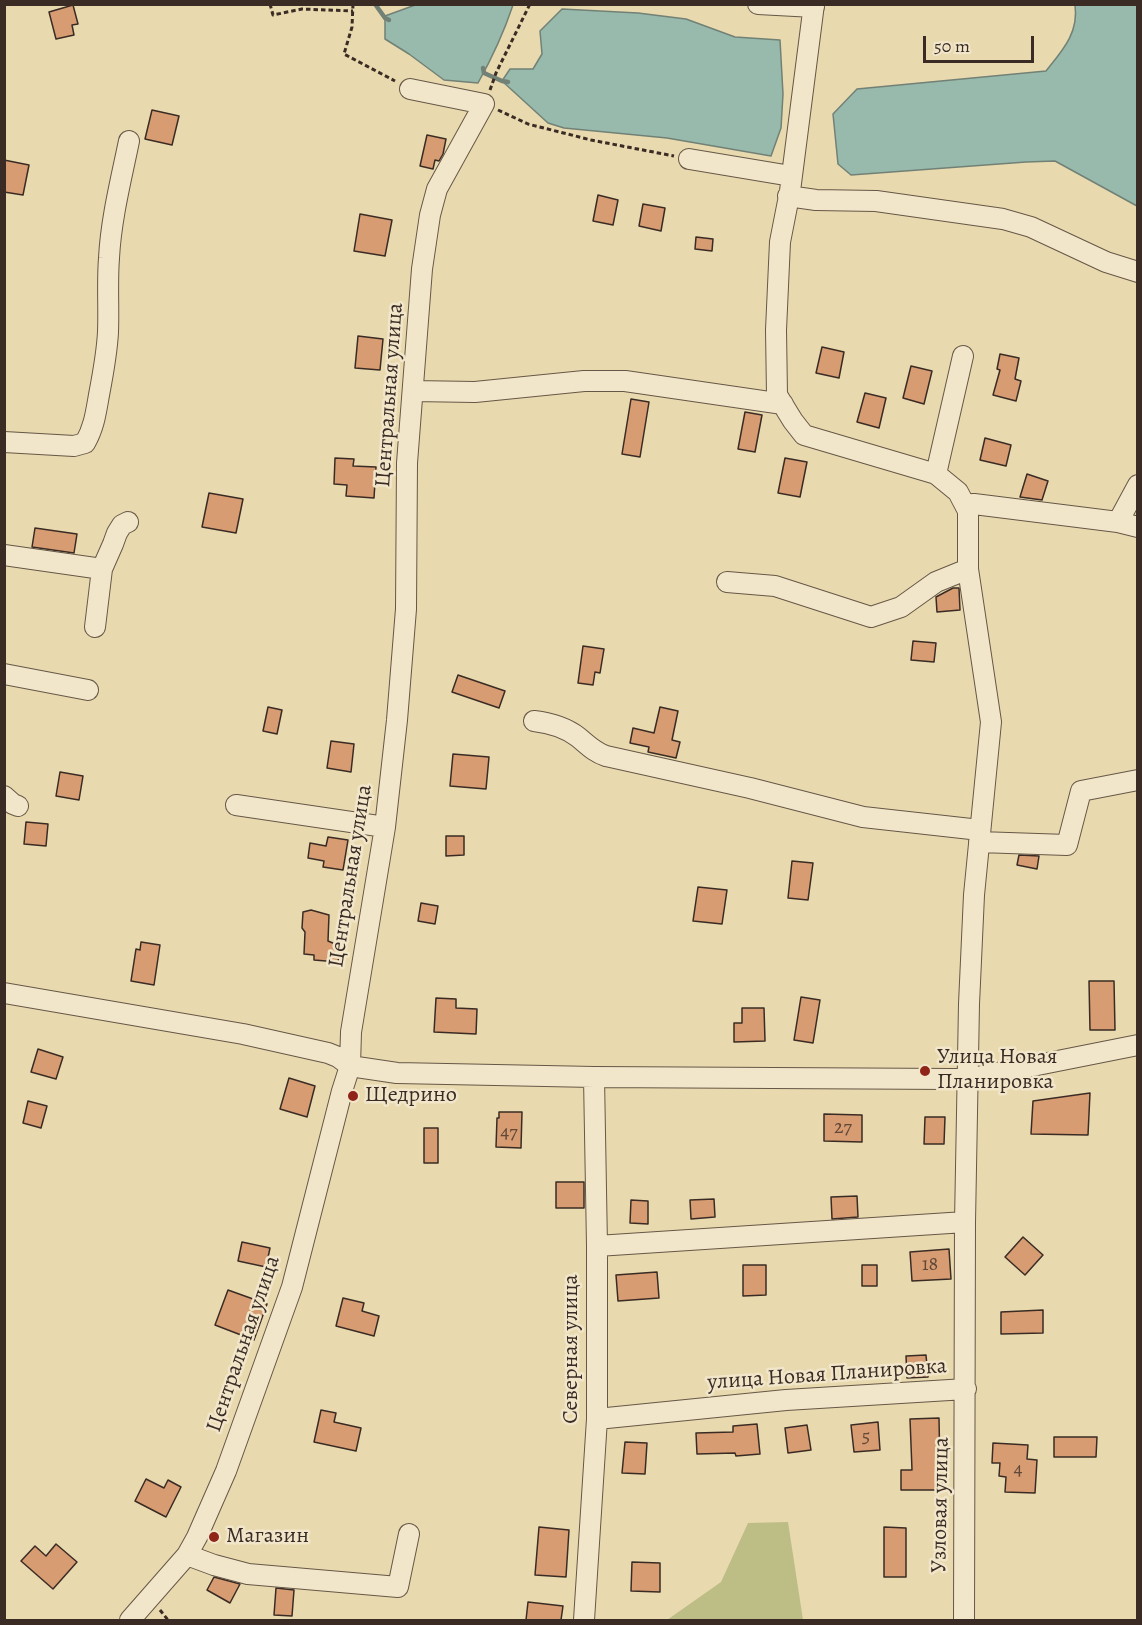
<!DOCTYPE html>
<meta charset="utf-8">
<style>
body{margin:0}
#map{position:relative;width:1142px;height:1625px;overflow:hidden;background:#e9d9ae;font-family:Alegreya,serif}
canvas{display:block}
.frame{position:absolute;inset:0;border:6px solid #3a2c25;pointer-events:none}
.scale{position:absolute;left:923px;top:36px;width:111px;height:27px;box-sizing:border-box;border:3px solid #3a2c25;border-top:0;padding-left:8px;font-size:18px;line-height:21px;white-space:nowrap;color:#3a2c25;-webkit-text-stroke:4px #f1e6ca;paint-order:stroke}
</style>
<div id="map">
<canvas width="1142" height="1625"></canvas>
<div class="frame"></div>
<div class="scale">50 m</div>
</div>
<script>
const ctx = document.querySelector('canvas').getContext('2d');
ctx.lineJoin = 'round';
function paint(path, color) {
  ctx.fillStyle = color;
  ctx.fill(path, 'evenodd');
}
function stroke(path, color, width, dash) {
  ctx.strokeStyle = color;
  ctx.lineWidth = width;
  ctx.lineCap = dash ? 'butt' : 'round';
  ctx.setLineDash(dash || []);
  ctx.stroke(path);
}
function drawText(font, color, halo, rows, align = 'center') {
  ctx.font = font + ' Alegreya,serif';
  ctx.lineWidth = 5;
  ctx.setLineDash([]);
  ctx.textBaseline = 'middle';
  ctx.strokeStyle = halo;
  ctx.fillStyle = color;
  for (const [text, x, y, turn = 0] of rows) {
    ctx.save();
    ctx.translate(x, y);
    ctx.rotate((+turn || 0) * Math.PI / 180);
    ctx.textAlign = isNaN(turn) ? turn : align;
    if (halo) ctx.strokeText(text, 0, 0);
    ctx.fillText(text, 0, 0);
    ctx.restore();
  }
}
const green = new Path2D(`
 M788 1522 803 1620H667L721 1582 748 1523Z`);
const water = new Path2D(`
 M418 4 513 5C504 32 492 58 478 83L444 80 409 54 385 39V16Z
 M1075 5H1137V206L1055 161 1026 162 851 175 838 164 833 114 857 89 1046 71C1062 51 1079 33 1075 5Z
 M562 9 638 13 686 19 735 37 780 40 783 94 781 128 771 156 667 138 564 128 548 123 502 81 510 69H533L542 54 540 31Z`);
const stream = new Path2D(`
 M375 4 385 18 389 20
 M483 68 484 73 502 81 508 82`);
const building = new Path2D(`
 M73 5 78 24 72 25 74 35 56 39 49 12Z
 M152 110 179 116 172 145 145 139Z
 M427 135 446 139 443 154 439 161 435 160 433 169 420 166Z
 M4 160 29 165 23 195 4 192Z
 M598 195 618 200 613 225 593 221Z
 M643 204 665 208 661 231 639 226Z
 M360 214 392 220 385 256 354 251Z
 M696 237 713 239 712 251 695 249Z
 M358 336 383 339 380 370 355 368Z
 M822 347 844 352 839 378 816 373Z
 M1000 354 1019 358 1015 379 1021 381 1016 401 993 395 1000 370 997 369Z
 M911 366 932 371 924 404 903 398Z
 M865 393 886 398 879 428 857 422Z
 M631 399 649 402 640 457 622 454Z
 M745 412 762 415 755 452 738 449Z
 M985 438 1011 445 1006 466 980 460Z
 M335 458 354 459 353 466 376 467 374 498 346 496 347 485 334 484Z
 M785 458 807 462 800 497 778 493Z
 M1027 474 1048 481 1042 500 1020 497Z
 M209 493 243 499 236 533 202 527Z
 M35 528 77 534 74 553 32 547Z
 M953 588H959L960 610 937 612 936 597Z
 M913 641 936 643 934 662 911 660Z
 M583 646 604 649 600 673 595 672 593 685 578 683Z
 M458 675 505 691 499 708 452 692Z
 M268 707 282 710 277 734 263 731Z
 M660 707 678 711 672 740 680 742 676 758 648 752 649 747 630 743 633 728 654 733Z
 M331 741 354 744 351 772 327 768Z
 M453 754 489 757 486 789 450 786Z
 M60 772 83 776 79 800 56 796Z
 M26 822 48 824 46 846 24 844Z
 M446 836H464V855L446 856Z
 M328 837 348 840 343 870 323 867 324 861 308 858 310 843 326 846Z
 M1019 855 1039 856 1037 869 1017 865Z
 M792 861 813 863 808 900 788 898Z
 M698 887 727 890 722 924 693 921Z
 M421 903 438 906 435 924 418 921Z
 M311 910 329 915 328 941 340 946 338 962 314 960V955L304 954 305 932 302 928 303 912Z
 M141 942 160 945 154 985 131 981 136 949 140 950Z
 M1089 981H1114L1115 1030H1090Z
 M801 997 820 1000 813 1043 794 1040Z
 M436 998 456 999V1008L477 1009 476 1034 434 1032Z
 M742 1008H764L765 1041 734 1042V1023H742Z
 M38 1049 63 1057 56 1079 31 1072Z
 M289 1078 315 1086 307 1117 280 1109Z
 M1090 1093 1088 1135 1031 1134 1033 1101Z
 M28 1101 47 1106 41 1128 23 1123Z
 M499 1112H522L521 1148 496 1147 497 1118H499Z
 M824 1114 862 1115V1142L824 1141Z
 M925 1117H945L944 1144H924Z
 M424 1128H438V1163H424Z
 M556 1182H584V1208H556Z
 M857 1196 858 1217 832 1219 831 1197Z
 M714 1199 715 1217 691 1219 690 1200Z
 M631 1200 648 1201V1224L630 1223Z
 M1023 1237 1043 1255 1025 1275 1005 1257Z
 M242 1242 270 1248 266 1267 238 1261Z
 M949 1249 951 1279 912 1281 910 1252Z
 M743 1265H766V1295L743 1296Z
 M862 1265H877V1286H862Z
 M657 1272 659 1298 618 1301 616 1275Z
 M228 1290 267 1304 254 1340 215 1325Z
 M343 1298 364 1303 362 1311 379 1316 374 1336 336 1326Z
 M1043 1310V1333L1001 1334V1312Z
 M926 1355 928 1377 907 1378 906 1356Z
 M321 1410 336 1413 334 1422 361 1428 356 1451 314 1442Z
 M939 1418 940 1470H943V1490H901V1470H912L910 1419Z
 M878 1422 880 1450 854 1452 851 1425Z
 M757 1424 760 1454 736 1456 735 1453 697 1454 696 1433 733 1432V1426Z
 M807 1425 811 1450 788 1453 785 1428Z
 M1054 1437H1097L1096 1457H1054Z
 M625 1442 647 1443 645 1474 622 1473Z
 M993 1443 1028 1445 1027 1459 1037 1460 1035 1493 1005 1492 1006 1477 999 1476 1000 1463H992Z
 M146 1479 164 1488 168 1480 181 1487 166 1517 135 1501Z
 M539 1527 569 1530 566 1577 535 1575Z
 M884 1527 906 1528V1577H884Z
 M56 1544 77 1562 53 1589 21 1561 35 1546 46 1556Z
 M632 1562 660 1563V1592L631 1591Z
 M214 1577 240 1584 230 1603 207 1590Z
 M276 1588 294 1590 292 1616 274 1615Z
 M528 1602 563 1606 561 1620H526Z`);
const path = new Path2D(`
 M270 4 273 15 302 9 353 11
 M353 4 352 27 344 54 395 81
 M490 90 496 73 530 4
 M498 110 528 124 591 140 674 156
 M160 1610 168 1620`);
const minor = new Path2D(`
 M758 4 814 7
 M814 4 790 191 780 242 776 330 777 395 793 421 804 435 936 474 958 492 968 511V569L991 722 974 895 969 1004 965 1222 964 1620
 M689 159 791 176
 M788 196 816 200 876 201 1003 219 1031 227 1106 262 1138 272
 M413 391 475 392 584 381H625L783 404
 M4 442 74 446 85 443C94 428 96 412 99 395 103 374 107 353 108 332 109 307 107 283 109 258 111 219 121 180 129 141
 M936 474 963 356
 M966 505 974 504 1118 522 1138 527
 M1118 522 1138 485
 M4 555 102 569
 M727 582 775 586 871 617 901 607 936 582 968 569
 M95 627 102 569 113 544 117 533 122 525 128 522
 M4 674 88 690
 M534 721C551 723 565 727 578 737 588 745 594 752 606 756L750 788 863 817 980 830
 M4 796 13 804 18 806
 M236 805 385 827
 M979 842 1067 845 1081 791 1138 780
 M4 993 243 1034 328 1053 338 1057 350 1066 397 1073 594 1077 952 1079H967L1138 1045
 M597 1246 965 1222
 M597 1419 786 1400 966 1389
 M187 1555 214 1565 248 1574 398 1587 409 1534
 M130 1620 187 1555 197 1537 226 1471 292 1287 342 1091 350 1066 351 1032 385 827 397 720 406 609 407 463 422 269 430 215 437 189 484 104 410 89
 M584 1620 597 1419V1246L594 1077`);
const markers = [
 [925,1071,6,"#8f2418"],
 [353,1096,6,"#8f2418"],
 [214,1537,6,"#8f2418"]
];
const numberNames = [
 ["27",843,1128],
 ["47",509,1133],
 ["18",930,1265],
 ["5",866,1437],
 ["4",1018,1470]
];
const streetNames = [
 ["Центральная улица",390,395,-86],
 ["Центральная улица",351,876,-81],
 ["Центральная улица",244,1344,-71],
 ["Северная улица",572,1349,-90],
 ["улица Новая Планировка",827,1375,-4],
 ["Узловая улица",941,1505,-89]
];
const poiNames = [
 ["Улица Новая",937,1058],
 ["Планировка",937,1083],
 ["Щедрино",365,1096],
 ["Магазин",226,1537]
];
paint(green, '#bdbd86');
paint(water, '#97baac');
stroke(water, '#728176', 1.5);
stroke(stream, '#728176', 4.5);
paint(building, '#d79c72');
stroke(building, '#3a2c25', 1.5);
stroke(minor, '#665747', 22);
stroke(path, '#3a2c25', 3, [4.5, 3]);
stroke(minor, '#f1e6ca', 20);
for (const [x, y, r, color] of markers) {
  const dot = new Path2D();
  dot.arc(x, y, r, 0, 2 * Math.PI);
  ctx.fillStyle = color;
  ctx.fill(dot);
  stroke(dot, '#f1e6ca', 2);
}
drawText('20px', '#614838', null, numberNames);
drawText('22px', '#3a2c25', '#f1e6ca', streetNames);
drawText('22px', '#3a2c25', '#f1e6ca', poiNames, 'left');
</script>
